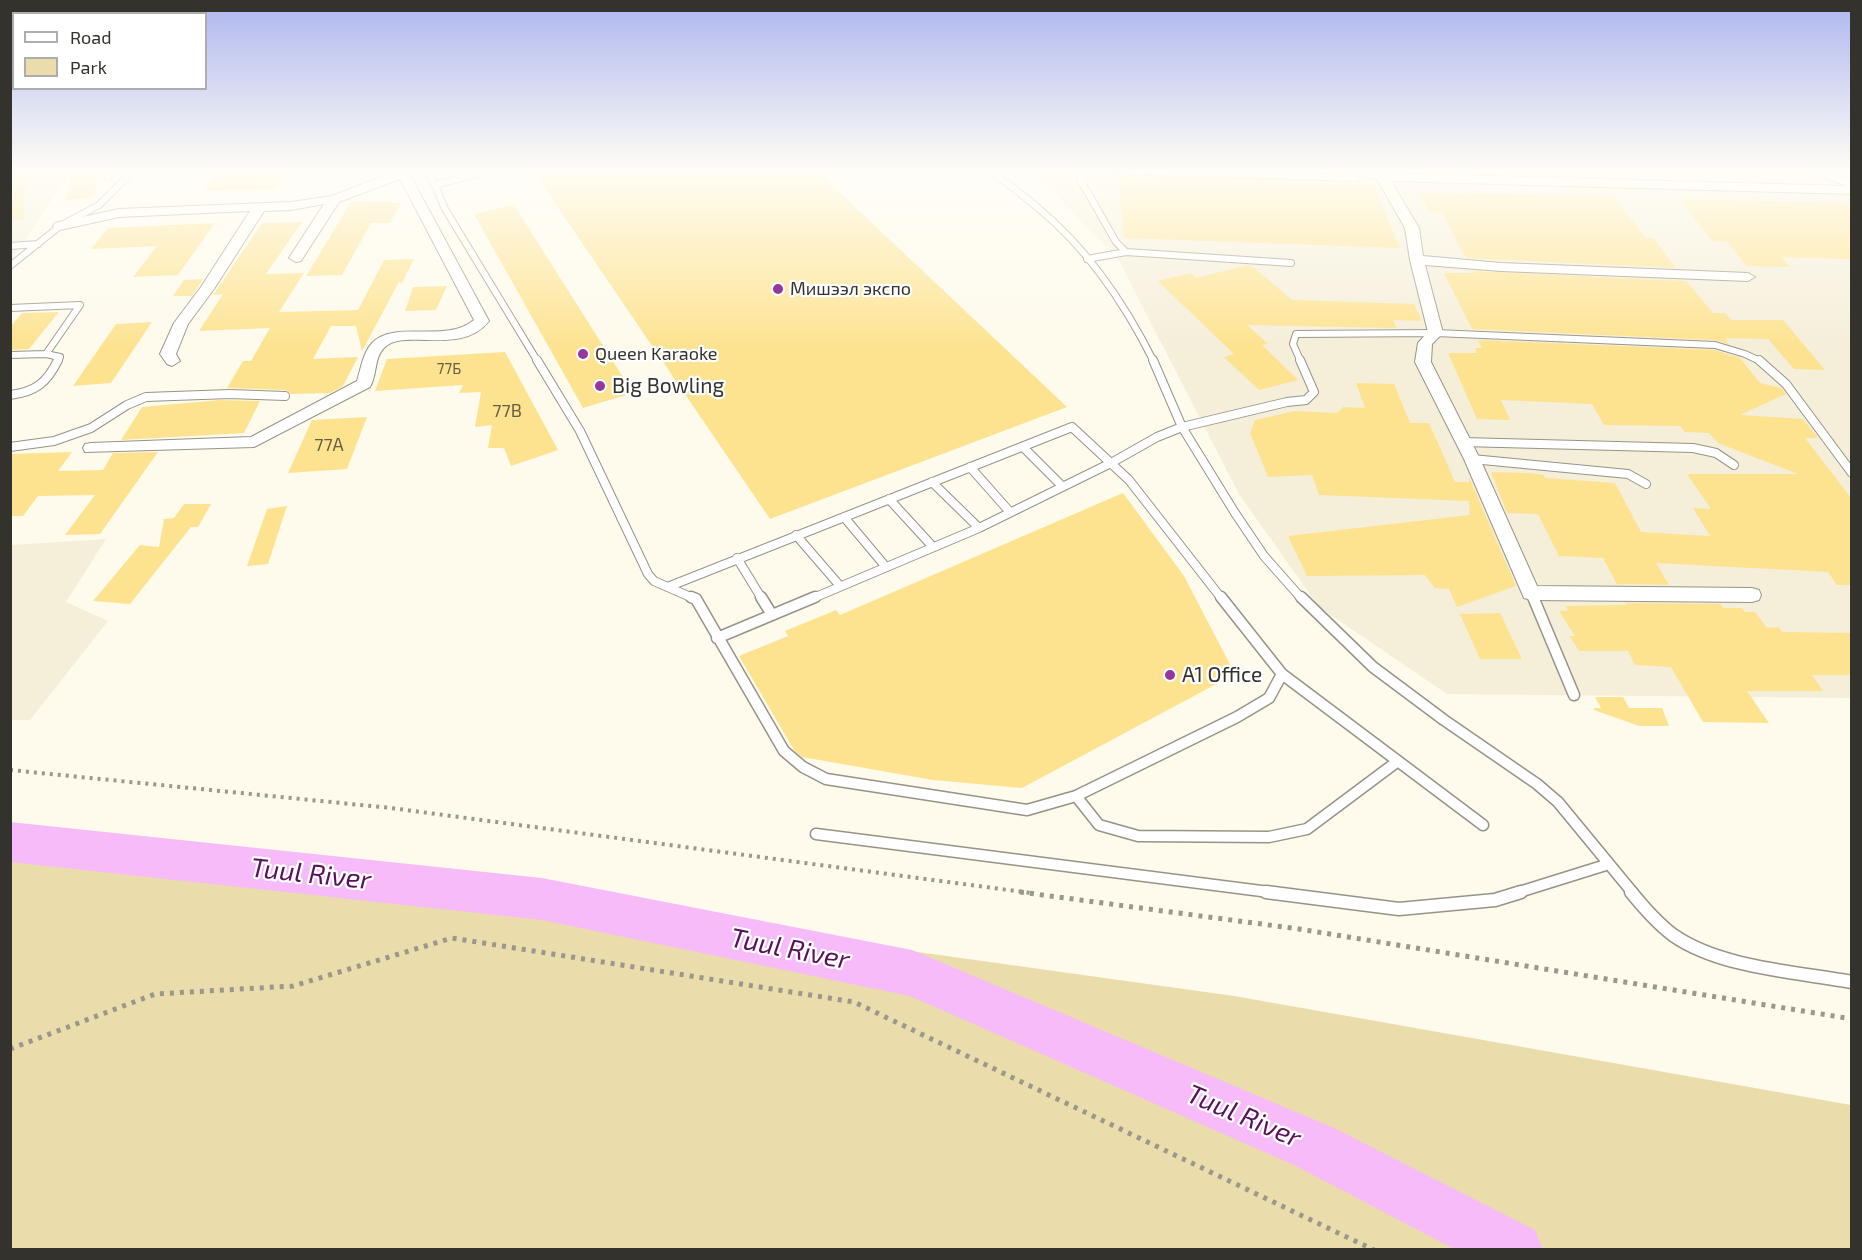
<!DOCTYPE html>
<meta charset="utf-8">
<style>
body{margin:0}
#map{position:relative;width:1862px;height:1260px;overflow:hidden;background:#fefaec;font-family:"Exo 2",sans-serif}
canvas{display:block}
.frame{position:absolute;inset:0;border:12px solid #33322c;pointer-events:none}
.legend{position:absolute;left:12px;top:12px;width:195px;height:78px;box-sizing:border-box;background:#fff;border:2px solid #adadab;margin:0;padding:8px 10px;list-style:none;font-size:18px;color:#33322c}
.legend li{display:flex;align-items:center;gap:12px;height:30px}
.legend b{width:30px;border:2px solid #adadab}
</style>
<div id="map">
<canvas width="1862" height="1260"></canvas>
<div class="frame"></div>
<ul class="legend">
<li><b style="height:8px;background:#fff"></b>Road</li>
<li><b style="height:16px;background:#eadcab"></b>Park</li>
</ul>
</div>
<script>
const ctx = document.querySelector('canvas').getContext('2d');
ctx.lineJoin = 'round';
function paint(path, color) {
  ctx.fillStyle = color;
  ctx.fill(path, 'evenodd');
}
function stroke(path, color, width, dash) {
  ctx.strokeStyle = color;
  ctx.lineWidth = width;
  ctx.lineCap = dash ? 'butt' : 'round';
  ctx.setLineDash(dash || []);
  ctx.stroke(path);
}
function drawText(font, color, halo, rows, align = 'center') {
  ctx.font = font + ' "Exo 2",sans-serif';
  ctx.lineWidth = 4.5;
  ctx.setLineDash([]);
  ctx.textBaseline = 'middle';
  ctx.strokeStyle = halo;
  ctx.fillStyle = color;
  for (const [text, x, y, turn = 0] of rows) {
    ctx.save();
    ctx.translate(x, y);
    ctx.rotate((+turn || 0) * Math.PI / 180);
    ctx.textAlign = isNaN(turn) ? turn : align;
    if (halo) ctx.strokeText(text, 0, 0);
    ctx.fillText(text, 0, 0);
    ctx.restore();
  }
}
const built = new Path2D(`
 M11 171H71L11 261Z
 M1032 171H1851V698L1447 694 1319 607 1239 494 1118 259Z
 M106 539 66 602 108 621 30 720H11V545Z`);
const green = new Path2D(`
 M11 826 1234 996 1851 1105V1249L11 1250Z`);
const water = new Path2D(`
 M11 832 126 848 109 865 11 856Z`);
const river = new Path2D(`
 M10 822 542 878 912 950 1334 1128 1535 1230 1543 1250H1456L1296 1166 910 996 542 920 10 862Z`);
const building = new Path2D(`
 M10 171H27L23 220H10Z
 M71 171H98L95 196 66 201Z
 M217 171H287L275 189 203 191Z
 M533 171H817L1067 407 770 519Z
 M1118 176 1373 184 1400 248 1124 238Z
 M1419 192 1614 197 1646 238H1653L1676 268 1466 258 1442 213 1429 212Z
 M1679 199 1851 203V259L1781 257 1790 267 1747 266 1727 242 1712 241Z
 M392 201 391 203H401L390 223H371L342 275 306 276 351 202Z
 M514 205 633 393 583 408 474 214Z
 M302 222 266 274 304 273 279 312 358 310 384 260 414 259 402 283 399 282 362 351 356 326H331L313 359 358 357 343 386 330 393 291 394 285 390 227 388 243 361H251L270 328 199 331 223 294 213 295 262 223Z
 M215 223 178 275 133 277 157 246 91 249 108 228Z
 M1248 265 1252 266 1292 300 1414 304 1422 321 1393 320 1397 328 1247 325 1268 344 1262 345 1298 380 1259 390 1224 357 1234 354 1158 281 1191 273 1196 278Z
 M1473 271 1686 281 1713 313H1725L1731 320H1783L1825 370 1794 369 1768 339 1725 338 1729 344 1715 340 1472 329 1444 273H1474Z
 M203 279 192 296H173L184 280Z
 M447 286 436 310 405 311 413 287Z
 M59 312 29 349 10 350V327L22 313Z
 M152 322 111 383 73 386 116 324Z
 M1478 340 1714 350 1740 358 1760 383 1781 388 1786 394 1740 415 1803 419 1818 438H1805L1851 498V585H1837L1828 572 1656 563 1669 585 1617 584 1603 558 1559 556 1538 514 1507 513 1491 472 1529 473 1544 475 1545 478 1615 483 1641 532 1710 536 1693 508 1711 509 1687 474H1798L1718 443 1709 433 1685 432 1680 426 1604 425 1592 404 1501 400 1510 420 1477 419 1448 353H1477L1475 348H1482Z
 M505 352 558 450 511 466 504 448H488L492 425 475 427 481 392 459 393 463 385 375 391 387 359Z
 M1356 383 1394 384 1410 423H1429L1455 482H1469V477L1516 586 1457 607 1449 589 1435 588 1425 575 1307 576 1288 536 1470 515 1469 501 1319 495 1312 475 1268 477 1250 433 1255 420 1294 411 1337 413 1343 407 1365 408Z
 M220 400 260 401 244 433 121 440 142 407Z
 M367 417 347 469 288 473 312 420Z
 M72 452 58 471 103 470 113 453 158 452 100 534 65 535 95 495 38 496 23 516H10V454Z
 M1123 493 1184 576 1235 674 1022 788 933 780 802 757 794 750 739 656 788 636 785 631 836 610 840 615Z
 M184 504H211L198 527H191L130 604 93 601 140 545 159 547 164 519 174 518Z
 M287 506 268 564 247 566 267 509Z
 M1626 603 1721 604 1723 608H1742L1745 612H1755L1767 628 1779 627 1782 632 1851 633V675H1812L1823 691H1747L1769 723 1703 722 1671 667 1635 665 1628 651H1579L1570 636H1575L1559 611H1568L1566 606 1627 605Z
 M1500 613 1522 659H1480L1460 614Z
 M1595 697H1623L1629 708H1662L1669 726H1639L1594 710V708H1601Z`);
const pathFar1 = new Path2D(`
 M10 770 391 808 1031 893`);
const path = new Path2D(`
 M1020 892 1299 929 1852 1019
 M10 1049 155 994 293 986 452 938 854 1002 1374 1250`);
const serviceFar3 = new Path2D(`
 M107 171 108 177
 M429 171 445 209 538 362
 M991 171C1007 183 1023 195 1038 208 1087 248 1126 306 1154 362
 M1116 171 1356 178
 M1347 171 1382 177
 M434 185 490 171
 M10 246 38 244
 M1126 252 1291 263
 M1087 259 1126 252 1116 242 1080 179 1090 171
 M10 266 60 226 99 205 133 171
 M10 308 80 305 46 354
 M10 355 46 354 60 357 58 362
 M1301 362 1293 344 1296 334 1436 333 1715 345 1745 354 1762 362`);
const serviceFar2 = new Path2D(`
 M537 360 580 431 648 574 654 581 695 599
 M1153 360 1182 427 1235 513 1264 556 1302 599
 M1759 360 1786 384 1852 473
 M10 395C35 392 47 383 58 360
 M1463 442 1693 448 1716 453 1734 465
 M10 447 54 441 91 428 127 405 146 397 230 394 285 396
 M1023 447 1062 486
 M1472 459 1628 474 1646 484
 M970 467 1009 511
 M932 482 979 528
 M889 499 933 547
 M844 517 886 567
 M796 535 840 586
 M737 558 762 599
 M670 586 1072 427 1129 480 1222 599
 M1531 593 1533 599
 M811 599 979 528 1111 463 1157 437 1182 427 1287 402 1306 400 1314 392 1300 360`);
const serviceFar1 = new Path2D(`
 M691 597 696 599 784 751 803 767 826 779 1027 810 1076 796 1237 717 1269 698 1282 674 1221 597
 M761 597 772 615
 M1301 597 1373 667 1444 720 1537 784 1558 802 1633 893
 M1533 597 1574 695
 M717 638 815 597
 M1282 674 1483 825
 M1076 796 1099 825 1138 836 1269 837 1307 829 1398 761
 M816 834 1277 893
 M1516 893 1609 864`);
const service = new Path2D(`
 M1266 892 1399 909 1495 900 1521 892
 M1631 892C1644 908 1657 923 1673 935 1720 968 1797 972 1852 982`);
const minor = new Path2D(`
 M396 171 409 173 489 321C461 357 404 327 384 348 374 358 377 376 370 387L254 447 85 452 83 448 85 444 91 443 251 437 357 381C361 368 363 353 372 343 395 319 445 344 474 320L400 179 339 202 301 261 296 262 289 258 324 204 291 210 264 211 214 289 188 324 176 354 180 361 172 366 167 364 160 354 174 323 201 287 250 211 119 217 60 230 53 226 55 223 119 209 291 202 332 196Z
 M1809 171H1828L1852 180V194L1391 181 1419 228 1423 256 1501 263 1748 273 1755 277 1748 281 1501 271 1425 265 1443 333 1432 344 1431 362 1480 459 1537 586 1752 588 1759 590 1761 595 1759 600 1752 602 1531 600 1524 598 1464 459 1415 362 1418 343 1428 332 1410 260 1405 228 1376 177 1382 173 1846 186Z`);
const markers = [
 [778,289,6,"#97369e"],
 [583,354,6,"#97369e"],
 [600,386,6,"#97369e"],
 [1170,675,6,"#97369e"]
];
const farNumbernames = [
 ["77Б",449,369]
];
const farPoinames = [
 ["Мишээл экспо",790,289],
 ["Queen Karaoke",595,354]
];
const numberNames = [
 ["77В",507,411],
 ["77А",329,445]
];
const poiNames = [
 ["Big Bowling",612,386],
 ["A1 Office",1182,675]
];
const nearWaternames = [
 ["Tuul River",311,874,6],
 ["Tuul River",790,949,11],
 ["Tuul River",1244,1116,23]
];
paint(built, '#f5eed9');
paint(green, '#eadcab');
paint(water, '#f7bbfa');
paint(river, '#f7bbfa');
paint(building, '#fde390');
stroke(serviceFar3, '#979386', 8);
stroke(serviceFar2, '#979386', 10);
stroke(serviceFar1, '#979386', 13);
stroke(service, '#979386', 15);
stroke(minor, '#979386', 2);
stroke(pathFar1, '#9a978d', 4, [3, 5]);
stroke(path, '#9a978d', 5, [4, 6]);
stroke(serviceFar3, '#fff', 6);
stroke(serviceFar2, '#fff', 8);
stroke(serviceFar1, '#fff', 10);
stroke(service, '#fff', 12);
paint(minor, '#fff');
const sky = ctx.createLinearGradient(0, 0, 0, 348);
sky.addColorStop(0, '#aeb7ef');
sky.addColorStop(0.49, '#fffdf6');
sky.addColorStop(1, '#fffdf600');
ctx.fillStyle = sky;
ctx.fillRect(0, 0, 1862, 348);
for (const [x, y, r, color] of markers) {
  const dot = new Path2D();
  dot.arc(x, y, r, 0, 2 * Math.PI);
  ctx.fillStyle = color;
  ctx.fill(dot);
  stroke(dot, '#fff', 2);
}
drawText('15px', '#665e45', null, farNumbernames);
drawText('18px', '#33322c', '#fff', farPoinames, 'left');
drawText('18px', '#665e45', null, numberNames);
drawText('21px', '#33322c', '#fff', poiNames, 'left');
drawText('italic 27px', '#58115d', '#fff', nearWaternames);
</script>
